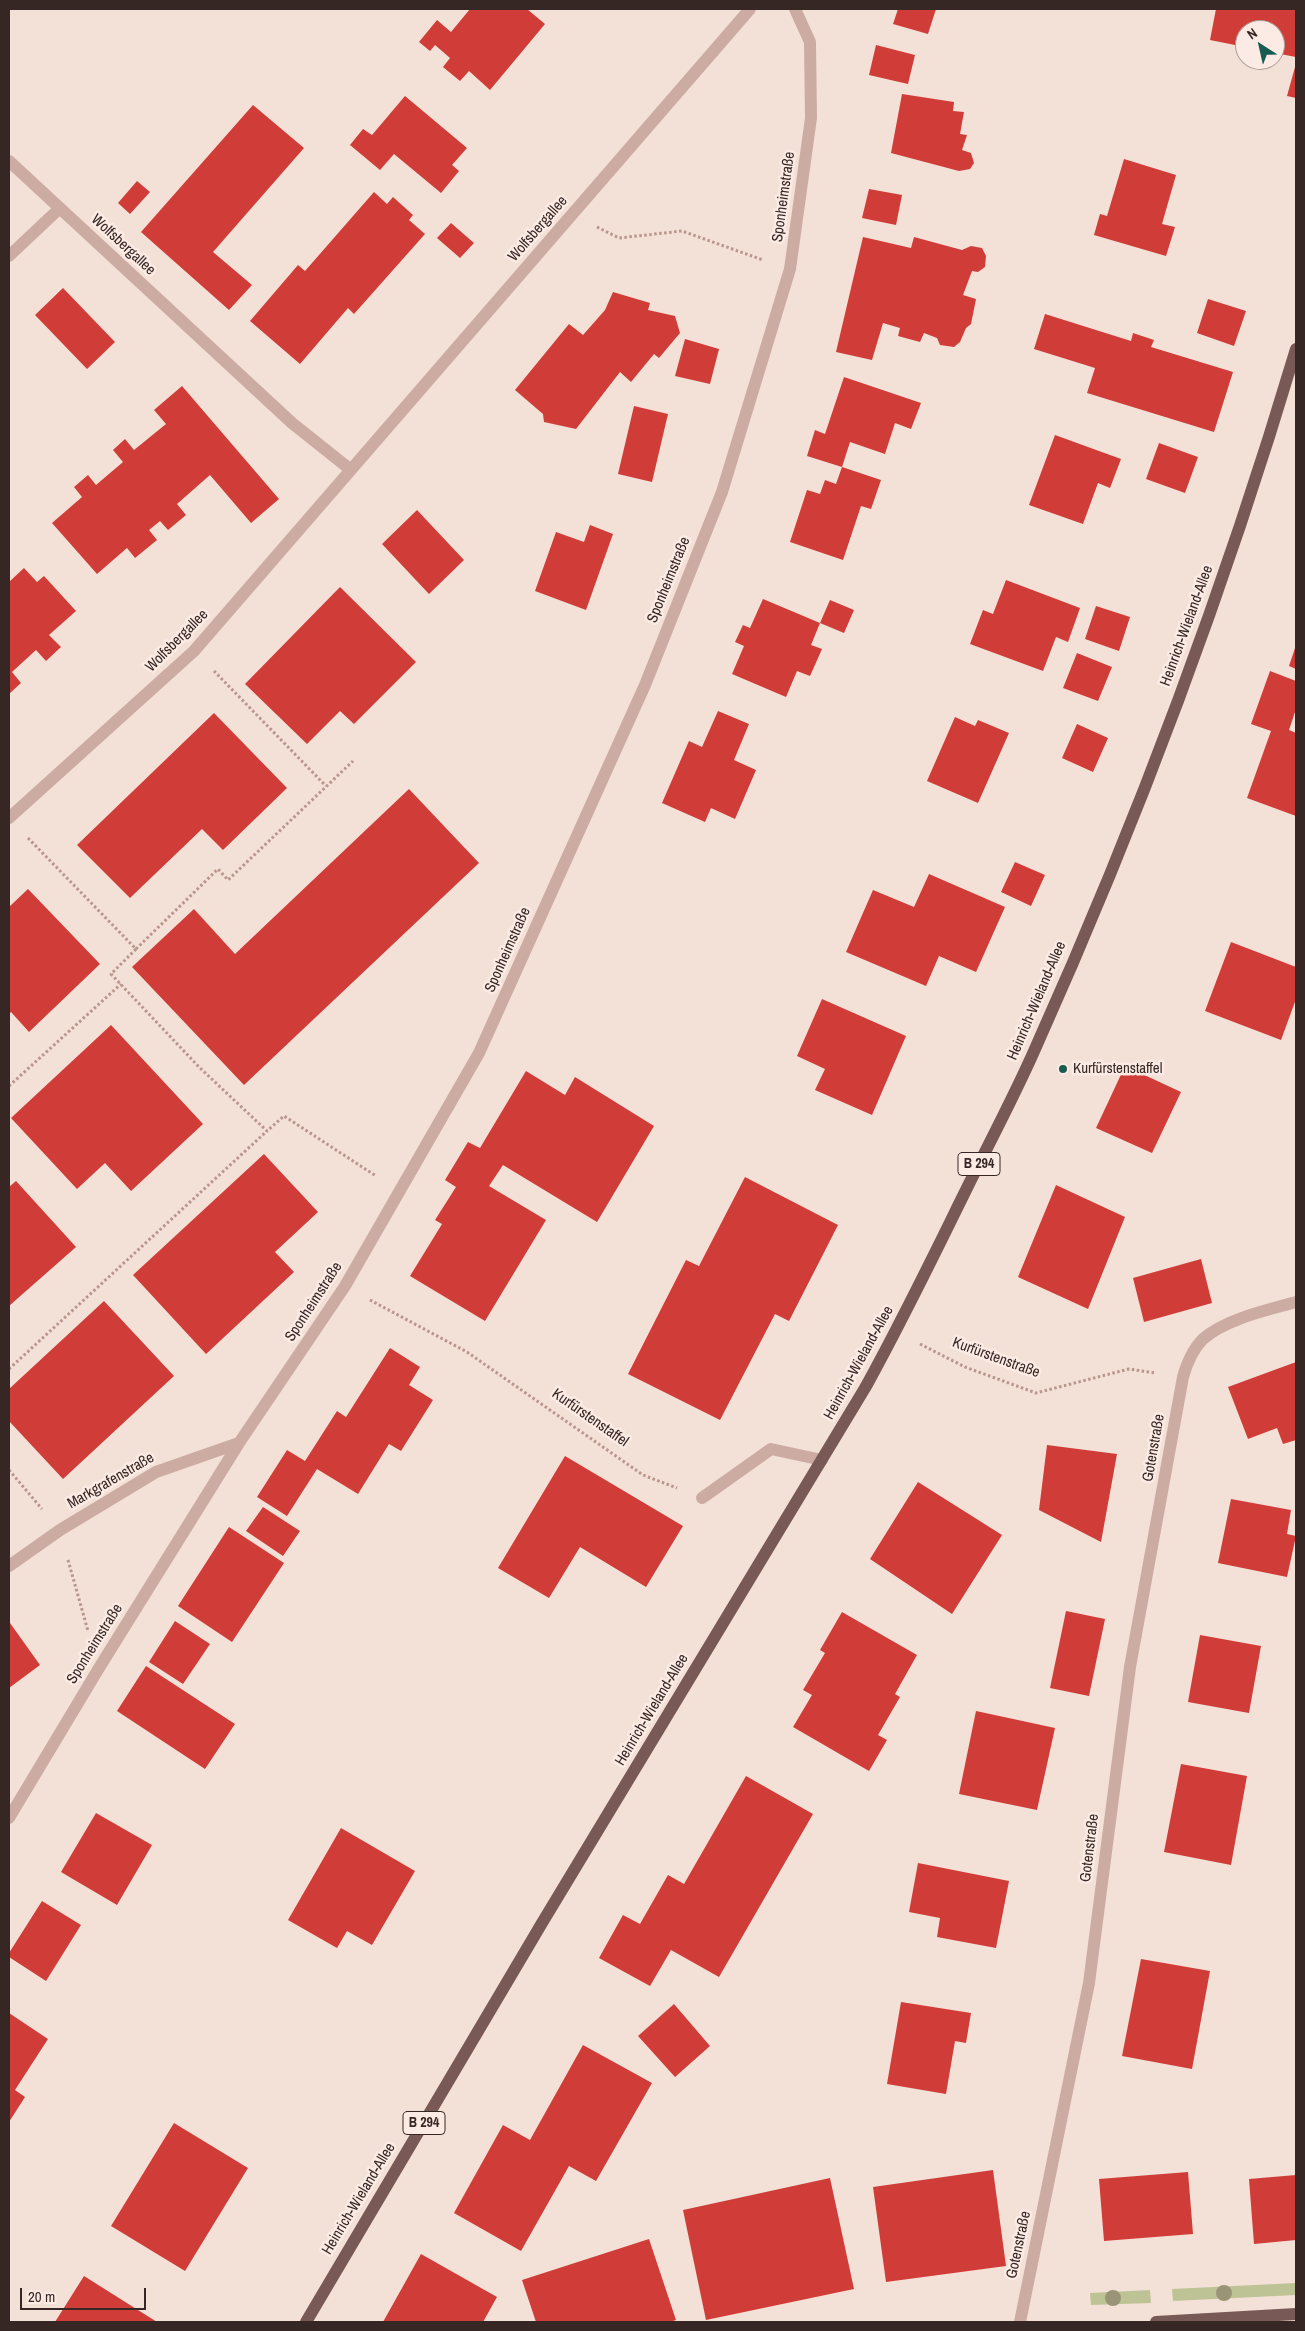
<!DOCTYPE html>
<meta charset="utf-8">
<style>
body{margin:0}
#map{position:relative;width:1305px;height:2331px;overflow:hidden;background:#f3e0d7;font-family:"Archivo Narrow",sans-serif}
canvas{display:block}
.frame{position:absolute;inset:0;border:10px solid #362725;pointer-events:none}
.north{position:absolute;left:1235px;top:20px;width:50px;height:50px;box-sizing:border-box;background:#fbebe4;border:1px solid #ac9d98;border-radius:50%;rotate:325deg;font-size:14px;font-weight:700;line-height:20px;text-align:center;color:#362725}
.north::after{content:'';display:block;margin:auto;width:18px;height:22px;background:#185b51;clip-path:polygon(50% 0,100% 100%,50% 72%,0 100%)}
.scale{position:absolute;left:20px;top:2288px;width:126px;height:22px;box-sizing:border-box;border:2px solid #362725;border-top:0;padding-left:6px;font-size:15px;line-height:18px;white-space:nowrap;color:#362725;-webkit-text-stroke:4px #fbebe4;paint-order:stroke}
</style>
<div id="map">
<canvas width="1305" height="2331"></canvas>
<div class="frame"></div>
<div class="north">N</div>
<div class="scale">20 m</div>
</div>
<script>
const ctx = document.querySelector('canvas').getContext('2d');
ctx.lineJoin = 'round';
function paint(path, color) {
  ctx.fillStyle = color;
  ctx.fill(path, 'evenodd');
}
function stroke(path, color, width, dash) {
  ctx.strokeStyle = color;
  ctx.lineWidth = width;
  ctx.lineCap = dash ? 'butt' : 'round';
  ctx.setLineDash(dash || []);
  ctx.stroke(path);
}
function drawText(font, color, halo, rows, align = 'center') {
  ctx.font = font + ' "Archivo Narrow",sans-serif';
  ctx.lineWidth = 5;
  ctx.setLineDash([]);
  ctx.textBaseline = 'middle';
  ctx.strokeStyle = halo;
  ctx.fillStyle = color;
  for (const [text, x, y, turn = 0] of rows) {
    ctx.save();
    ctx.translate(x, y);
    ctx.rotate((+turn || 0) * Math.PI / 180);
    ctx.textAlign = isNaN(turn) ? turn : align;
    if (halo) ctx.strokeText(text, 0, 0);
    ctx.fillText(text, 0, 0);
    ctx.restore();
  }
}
const green = new Path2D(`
 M1296 2283V2295L1173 2301 1172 2289Z
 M1150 2290 1151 2303 1091 2305 1090 2293Z`);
const building = new Path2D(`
 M470 9H527L545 24 490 90 469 71 460 81 443 67 450 58 435 45 430 51 419 42 437 20 451 32Z
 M898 9H936L928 34 893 24Z
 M1216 9H1296V57L1275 53V30H1245V47L1210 40Z
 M876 45 915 55 908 84 869 75Z
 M1295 67H1296V98L1287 96Z
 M902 94 954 102 953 111 964 112 960 134 967 135 962 150 971 153 974 163 970 169 959 171 891 153Z
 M405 96 467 148 452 165 459 171 441 193 394 154 380 170 350 145 363 129 372 135Z
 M253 105 304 148 213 252 252 285 229 310 141 232Z
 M1124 159 1176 175 1162 224 1175 227 1166 256 1094 235 1100 214 1107 216Z
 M137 181 150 192 130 214 118 203Z
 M869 189 902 195 896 225 862 218Z
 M374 192 387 204 393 197 413 215 409 220 425 234 354 314 348 308 300 364 250 321 298 265 305 271Z
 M451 223 474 243 460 258 437 238Z
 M863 237 911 248 914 237 962 250 971 246 982 248 986 256 985 267 978 272 972 271 963 295 976 299 971 324 966 328 960 342 954 347 940 345 937 338 924 333 920 342 898 336 900 328 883 323 872 360 836 352Z
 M63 288 115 342 87 369 35 315Z
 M613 292 650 303 648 310 675 316 680 333 659 358 654 354 631 382 620 372 576 429 544 422 543 414 515 390 569 324 583 335 605 310Z
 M1208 299 1246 311 1234 346 1197 333Z
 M1045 314 1131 341 1133 333 1154 340 1151 347 1233 372 1214 432 1087 393 1095 368 1034 349Z
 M685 339 719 349 710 384 675 376Z
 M844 377 921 403 911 429 895 423 885 454 850 442 842 467 807 456 815 430 825 434Z
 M182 386 279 499 251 523 210 475 177 504 186 515 168 530 160 521 149 530 157 540 135 558 127 548 97 574 52 523 82 497 74 487 88 475 96 485 123 462 113 450 125 439 134 450 166 424 154 410Z
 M634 406 668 414 652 482 618 474Z
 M1055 435 1121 459 1110 488 1098 483 1083 524 1029 505Z
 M1159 443 1198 457 1185 493 1146 479Z
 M842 467 881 480 871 509 861 506 843 560 790 542 807 490 820 494 825 480 836 484Z
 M417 510 464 560 429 594 382 544Z
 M590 525 613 534 586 610 535 591 556 532 584 542Z
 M24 568 37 582 44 576 76 611 49 635 61 647 46 661 36 650 12 672 21 683 9 694V582Z
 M1006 580 1080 608 1068 642 1056 637 1043 671 970 644 983 610 993 614Z
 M340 587 416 662 354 724 340 711 307 744 245 684Z
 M763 599 820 623 811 645 822 649 810 676 797 671 786 697 732 674 744 646 735 642 743 625 750 628Z
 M830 600 854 610 844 633 820 623Z
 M1096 606 1130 617 1119 651 1085 639Z
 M1296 645V669L1289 666Z
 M1077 653 1112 667 1098 701 1063 688Z
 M1270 671 1296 681V709L1289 730 1296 733V816L1247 798 1271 731 1251 724Z
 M718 711 749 724 734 760 756 770 735 819 711 808 705 822 662 803 689 741 702 747Z
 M214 713 287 788 223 850 202 829 130 898 77 845Z
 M955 717 975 726 978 720 1009 733 978 803 927 781Z
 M1077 724 1108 738 1093 772 1062 758Z
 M409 789 479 863 244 1085 132 967 194 909 235 954Z
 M1015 862 1045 875 1031 906 1001 892Z
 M929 874 1005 907 976 972 939 956 926 986 846 952 873 890 914 907Z
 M28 889 100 964 29 1032 11 1012 9 1014V907Z
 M1231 942 1296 967V999L1281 1040 1205 1011Z
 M822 999 906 1036 872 1115 815 1090 825 1069 797 1056Z
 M111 1025 203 1124 131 1191 105 1163 77 1189 11 1118Z
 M1125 1066 1181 1092 1152 1153 1096 1128Z
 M526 1071 565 1095 575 1077 654 1126 597 1222 503 1165 489 1186 546 1220 485 1321 410 1276 442 1224 435 1220 456 1187 445 1180 468 1142 480 1148Z
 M264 1154 318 1212 275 1252 294 1272 206 1354 133 1275Z
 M745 1177 838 1225 789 1321 775 1314 720 1420 628 1374 686 1260 699 1266Z
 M16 1181 76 1247 9 1306V1187Z
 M1056 1185 1125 1217 1088 1309 1018 1277Z
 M1201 1259 1212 1303 1144 1322 1133 1278Z
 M104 1301 174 1376 63 1479 9 1421V1389Z
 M390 1348 420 1367 409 1385 433 1400 401 1451 389 1444 358 1494 317 1469 287 1516 257 1497 287 1450 305 1461 337 1411 346 1417Z
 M1296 1362V1440L1283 1444 1277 1428 1248 1439 1228 1387Z
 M1047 1445 1117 1454 1101 1542 1039 1510Z
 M565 1456 683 1526 646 1587 580 1547 549 1598 498 1568Z
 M918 1482 1002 1535 952 1614 870 1559Z
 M1231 1499 1291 1510 1287 1534 1296 1536 1287 1577 1218 1563Z
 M263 1507 300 1531 283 1556 246 1531Z
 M229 1527 284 1563 232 1642 178 1606Z
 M1066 1611 1105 1619 1089 1696 1050 1688Z
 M842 1612 917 1655 895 1694 900 1697 878 1735 887 1740 869 1771 793 1727 812 1695 803 1690 825 1653 820 1650Z
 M175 1621 210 1644 183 1684 149 1662Z
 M10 1623 40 1665 9 1688V1624Z
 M1200 1635 1261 1646 1249 1713 1188 1702Z
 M146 1666 235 1724 205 1769 117 1711Z
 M976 1711 1055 1728 1037 1810 959 1794Z
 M1181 1764 1247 1776 1231 1865 1164 1852Z
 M746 1776 813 1814 719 1977 671 1950 650 1986 599 1958 623 1915 640 1924 668 1875 684 1884Z
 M96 1813 152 1845 117 1905 61 1872Z
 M341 1828 415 1871 372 1945 347 1931 337 1948 288 1920Z
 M918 1863 1009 1881 996 1948 937 1937 940 1918 909 1912Z
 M42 1901 81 1925 46 1981 9 1957V1953Z
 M1141 1959 1210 1971 1192 2069 1122 2056Z
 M901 2002 971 2013 966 2043 955 2041 946 2094 887 2084Z
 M674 2004 710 2046 675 2077 638 2036Z
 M9 2013 48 2039 15 2090 25 2097 9 2122Z
 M583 2045 652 2083 596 2181 569 2166 521 2251 454 2213 503 2125 530 2140Z
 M174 2123 248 2168 185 2271 111 2226Z
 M993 2170 1006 2266 886 2282 873 2187Z
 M1188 2172 1193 2234 1104 2241 1099 2179Z
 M1296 2175V2240L1254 2244 1249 2179Z
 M830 2178 854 2289 706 2320 683 2210Z
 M649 2239 676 2320 670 2322H536L522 2280Z
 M421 2254 497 2297 483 2322H383Z
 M84 2276 157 2322H55Z`);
const path = new Path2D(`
 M597 227 619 238 682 231 763 260
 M214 671 326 786
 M28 838 136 949 111 974 199 1067 267 1131 284 1116 376 1176
 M136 949 218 869 228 880 353 761
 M9 1086 121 984
 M370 1300 467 1352 643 1475 677 1488
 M920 1344 965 1367 1036 1393 1129 1369 1155 1373
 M9 1369 267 1131
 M9 1470 42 1509
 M68 1560 88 1631`);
const minor = new Path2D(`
 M9 161 292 423 351 470
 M9 256 60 208
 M9 818 194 651 750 9
 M702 1498 771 1449 822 1460
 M9 1566 60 1530 156 1472 239 1443
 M9 1818 99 1668 239 1443 345 1286 479 1053 645 685 722 492 790 269 811 118 810 42 795 9
 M1020 2322 1089 1983 1130 1667 1183 1377C1187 1363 1193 1349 1203 1339 1225 1319 1268 1310 1296 1302`);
const major = new Path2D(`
 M306 2322 542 1923 865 1388C900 1325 931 1261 963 1196 987 1147 1013 1099 1035 1049 1137 822 1225 587 1296 349
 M1156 2322 1296 2314`);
const trees = [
 [1224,2293],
 [1113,2298]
];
const markers = [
 [1063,1069,5,"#185b51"]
];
const shields = [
 [979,1164,42],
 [424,2123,42]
];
const shieldNames = [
 ["B 294",979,1164],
 ["B 294",424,2123]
];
const streetNames = [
 ["Sponheimstraße",784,197,-82],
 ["Wolfsbergallee",538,229,-49],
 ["Wolfsbergallee",123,245,43],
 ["Sponheimstraße",669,580,-68],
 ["Heinrich-Wieland-Allee",1187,626,-70],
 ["Wolfsbergallee",177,641,-45],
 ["Sponheimstraße",508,950,-66],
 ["Heinrich-Wieland-Allee",1037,1001,-67],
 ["Sponheimstraße",314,1302,-57],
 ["Kurfürstenstraße",996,1358,20],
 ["Heinrich-Wieland-Allee",859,1363,-61],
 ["Kurfürstenstaffel",590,1418,35],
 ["Gotenstraße",1154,1448,-80],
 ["Markgrafenstraße",111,1481,-30],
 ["Sponheimstraße",95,1644,-58],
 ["Heinrich-Wieland-Allee",652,1710,-59],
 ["Gotenstraße",1090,1848,-83],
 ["Heinrich-Wieland-Allee",359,2199,-59],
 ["Gotenstraße",1019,2245,-78]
];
const poiNames = [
 ["Kurfürstenstaffel",1073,1069]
];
paint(green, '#bec396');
paint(building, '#d03c38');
stroke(path, '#b8968c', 3, [2.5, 2.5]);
stroke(minor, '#ccaca2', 12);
stroke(major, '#795955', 12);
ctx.fillStyle = '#999476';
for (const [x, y] of trees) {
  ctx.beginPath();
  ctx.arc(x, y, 8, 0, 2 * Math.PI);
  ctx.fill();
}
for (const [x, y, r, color] of markers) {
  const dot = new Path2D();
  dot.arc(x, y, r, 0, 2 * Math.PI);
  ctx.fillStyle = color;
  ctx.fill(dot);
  stroke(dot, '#fbebe4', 2);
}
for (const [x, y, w] of shields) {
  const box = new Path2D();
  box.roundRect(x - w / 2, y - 11.5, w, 23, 4);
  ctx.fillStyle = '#fbebe4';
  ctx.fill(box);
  stroke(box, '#362725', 1);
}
drawText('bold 14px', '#362725', null, shieldNames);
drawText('15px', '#362725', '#fbebe4', streetNames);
drawText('15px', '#362725', '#fbebe4', poiNames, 'left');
</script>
